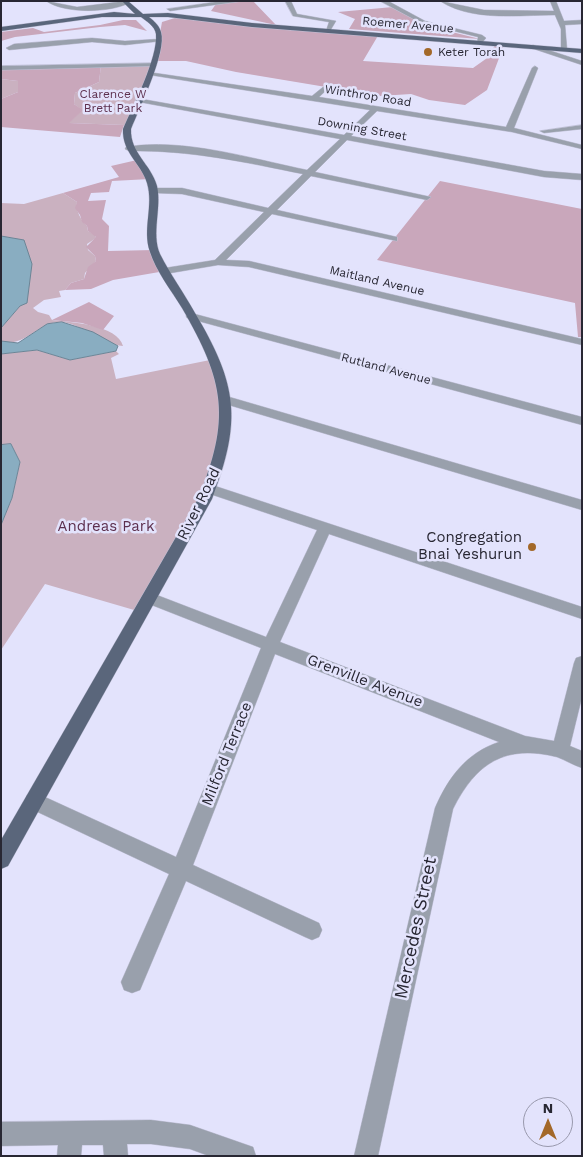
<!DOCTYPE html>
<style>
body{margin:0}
#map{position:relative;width:583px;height:1157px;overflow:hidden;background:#e3e3fc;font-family:"Work Sans",sans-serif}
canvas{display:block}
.frame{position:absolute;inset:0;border:2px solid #282733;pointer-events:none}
.north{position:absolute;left:523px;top:1097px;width:50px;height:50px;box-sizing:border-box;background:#e3e3fc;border:1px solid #9898ac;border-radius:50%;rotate:0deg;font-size:14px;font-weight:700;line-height:20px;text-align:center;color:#282733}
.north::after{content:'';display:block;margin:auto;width:18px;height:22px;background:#a36829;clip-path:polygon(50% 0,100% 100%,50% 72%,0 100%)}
</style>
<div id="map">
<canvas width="583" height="1157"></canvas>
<div class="frame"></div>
<div class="north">N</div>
</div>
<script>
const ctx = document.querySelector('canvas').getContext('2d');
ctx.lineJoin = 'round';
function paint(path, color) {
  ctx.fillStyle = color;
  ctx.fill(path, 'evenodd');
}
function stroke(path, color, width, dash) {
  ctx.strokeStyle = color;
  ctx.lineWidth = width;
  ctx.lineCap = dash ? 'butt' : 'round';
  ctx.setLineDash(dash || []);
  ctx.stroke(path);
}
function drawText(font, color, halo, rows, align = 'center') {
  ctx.font = font + ' "Work Sans",sans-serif';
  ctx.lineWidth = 5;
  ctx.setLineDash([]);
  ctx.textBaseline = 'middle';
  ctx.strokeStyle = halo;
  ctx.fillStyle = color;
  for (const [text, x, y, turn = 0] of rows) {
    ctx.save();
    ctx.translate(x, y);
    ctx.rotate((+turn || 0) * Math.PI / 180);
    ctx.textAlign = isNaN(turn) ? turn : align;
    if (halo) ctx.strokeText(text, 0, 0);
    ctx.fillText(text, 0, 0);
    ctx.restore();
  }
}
const green = new Path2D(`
 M154 64 127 129 123 130 124 125 68 123 82 110 74 104 75 93 99 82 101 65Z
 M1 79 18 81V92L1 99Z
 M63 193 77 202C75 209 81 221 87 226L88 231 95 235 96 238 87 244 88 250 95 256 96 261 85 273 84 279 71 283 65 290 59 291 61 297 44 300 33 308 38 312 49 315 52 320C70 322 118 325 123 346 102 345 83 324 61 322 38 321 24 349 1 341V328L20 306 24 241 1 236V203L24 204Z
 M37 350 70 360 116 351 119 354 111 358 116 379 215 359 223 384 218 466 141 612 45 584 1 650V525L12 498 20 462 11 444 1 445V354Z`);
const forest = new Path2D(`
 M240 1H253L276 25 211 11 216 4Z
 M393 7 440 29 480 39 349 29 355 19 338 12Z
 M178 17 379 34 363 61 473 68 490 56 495 44 504 45 487 90 465 105 429 100 411 94 380 96 236 72 186 61H155L162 22Z
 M123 20H136L147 31 125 25 100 27 15 37 1 41V32L33 28 44 32 100 25Z
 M101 65 99 82 75 93 74 104 83 110 69 123 124 125 120 137 1 127V99L18 92V81L1 79V68Z
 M137 160 150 179 112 181 109 192 91 193 88 201 106 200 102 219 109 226 108 251 154 250 165 271 113 280 91 289 65 290 71 283 84 279 88 267 96 261 95 256 86 247 96 237 88 231 87 226 82 222 80 215 75 208 77 202 63 193 119 177 111 166Z
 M440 181 582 209V337H578L575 303 377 260Z
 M89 302 114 316 103 330 82 323 52 320Z`);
const water = new Path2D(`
 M1 236 24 240 32 264 27 303 20 306 1 328Z
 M62 322 93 332 118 346 116 351 70 360 37 350 1 354V341L18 343 47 324Z
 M11 444 20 462 12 498 1 525V445Z`);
const minor = new Path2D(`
 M46 1 77 7 126 1 129 3C110 13 64 14 46 1Z
 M222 1H243L170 11 167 9Z
 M285 1H291L297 14 336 21 330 31H326L329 22 293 16Z
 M380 1H388L425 21 482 35 486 38 481 44H477L478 37 421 23Z
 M440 1 484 10 554 11 550 1H556L564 21 582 20V24L565 25 567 49 564 51 561 49V29L555 15C519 15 472 22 440 1Z
 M92 38 125 41 159 39 162 41 125 45 92 42 9 50 6 48 14 44Z
 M533 45 582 61V65L531 48Z
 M156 63 154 66 1 70V66Z
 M535 66 538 68 514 128 582 145V149L512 132 377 111 351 136 544 171 582 174V180L544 177 347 140 315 172 431 197 427 200 311 176 277 210 397 237V241L272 214 226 260 249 261 582 339V345L249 267 218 265 165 274 160 271 165 268 215 260 264 212 182 194 154 193 151 192V188H182L268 208 303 174C244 162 190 150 129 151L125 149 126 147C181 137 253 159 307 170L340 139 139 102H136V98L344 135 370 110 150 75 148 72 312 96 328 83 332 85 319 97 506 127 532 68Z
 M582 125V129L544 133 540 131Z
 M191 313 582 417V425L187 318 186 316Z
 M226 396 582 500V510L222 403 220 400 222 397Z
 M209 484 582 607V619L329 534 280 642 525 736 554 741 574 663 576 658 582 656V697L570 746 582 751V768C573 765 565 760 557 757 505 744 476 763 453 809L378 1156H354L435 808C448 778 466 753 499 742L275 654 193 865 319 923 322 930 319 937 312 940 305 937 186 881 140 990 132 993 124 990 121 982 169 874 27 807 25 801 27 795 34 792 176 857 261 648 144 602 141 598 144 594 149 592 266 637 317 530 204 492 202 489 204 486Z
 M151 1120 190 1125 253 1147 256 1156H209L190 1149 151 1144H127L128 1156H104L103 1145H82L81 1156H57L58 1145 1 1146V1122Z`);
const major = new Path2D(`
 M122 1H128L143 14 168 13 252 23 582 49V53L252 27 168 17H149C154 21 159 25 161 32 167 52 139 109 131 129 130 153 151 164 157 186 162 208 151 233 160 254 170 274 184 293 195 313 238 385 242 421 212 499L8 866 1 869V840L198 499C231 419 225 382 182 308 171 290 156 271 150 252 142 229 154 206 147 183 141 163 122 153 123 129 133 106 158 58 156 34 155 26 146 21 141 17H102L1 31V27L114 12 135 14Z`);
const markers = [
 [428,52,5,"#a36829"],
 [532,547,5,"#a36829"]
];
const farStreetnames = [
 ["Roemer Avenue",408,25,5],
 ["Winthrop Road",368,96,9],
 ["Downing Street",362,129,10],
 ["Maitland Avenue",377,281,13],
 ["Rutland Avenue",386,369,15]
];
const farPoinames = [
 ["Keter Torah",438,52]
];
const farParknames = [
 ["Clarence W",113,94],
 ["Brett Park",113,108]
];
const streetNames = [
 ["River Road",199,504,-64],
 ["Grenville Avenue",365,681,21],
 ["Milford Terrace",227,754,-68]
];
const parkNames = [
 ["Andreas Park",106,527]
];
const poiNames = [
 ["Congregation",522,538],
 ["Bnai Yeshurun",522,555]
];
const nearStreetnames = [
 ["Mercedes Street",416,928,-78]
];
paint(green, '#cab1c0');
paint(forest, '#c9a7bb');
paint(water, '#89adc1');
stroke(water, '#6c8596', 1);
stroke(minor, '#c1c1d8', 1);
stroke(major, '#c1c1d8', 1);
paint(minor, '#99a0ac');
paint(major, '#5a667b');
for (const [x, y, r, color] of markers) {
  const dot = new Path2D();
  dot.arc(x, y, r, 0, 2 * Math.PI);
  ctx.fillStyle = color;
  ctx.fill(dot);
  stroke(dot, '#e3e3fc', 2);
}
drawText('12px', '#282733', '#e3e3fc', farStreetnames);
drawText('12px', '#282733', '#e3e3fc', farPoinames, 'left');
drawText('12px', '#5d304e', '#e3e3fc', farParknames);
drawText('15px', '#282733', '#e3e3fc', streetNames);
drawText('15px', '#5d304e', '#e3e3fc', parkNames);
drawText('15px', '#282733', '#e3e3fc', poiNames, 'right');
drawText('18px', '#282733', '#e3e3fc', nearStreetnames);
</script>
